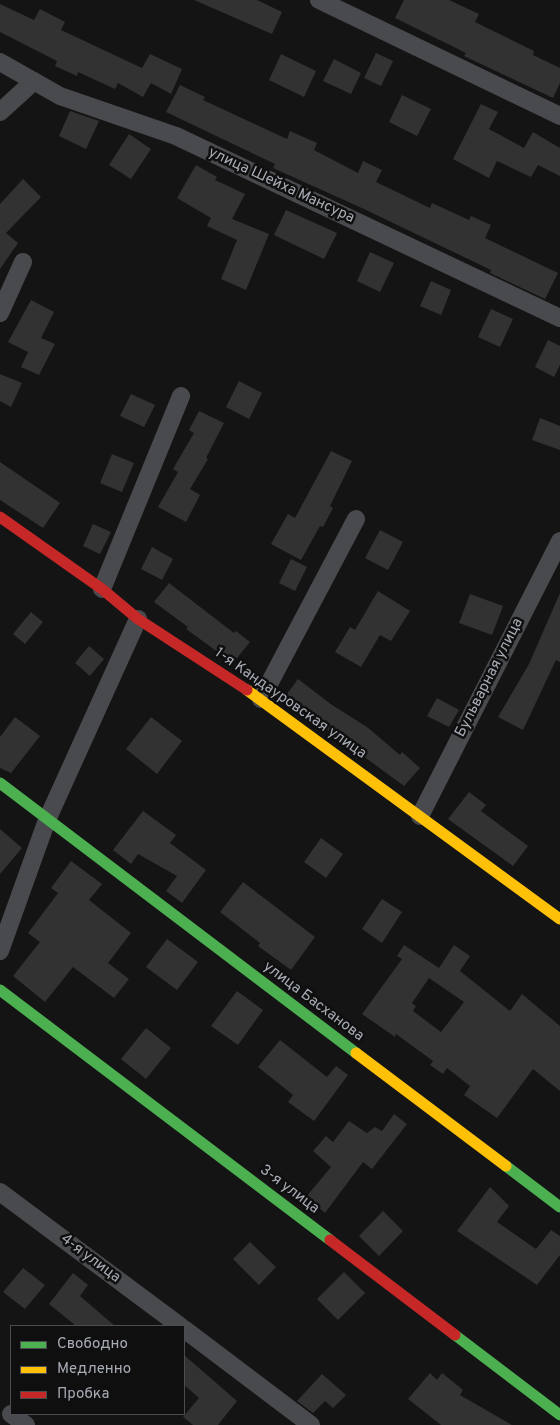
<!DOCTYPE html>
<meta charset="utf-8">
<style>
body{margin:0}
#map{position:relative;width:560px;height:1425px;overflow:hidden;background:#141415;font-family:Overpass,sans-serif}
canvas{display:block}
.legend{position:absolute;left:10px;top:1325px;width:175px;height:90px;box-sizing:border-box;background:#0f0f10;border:1px solid #4c4d52;margin:0;padding:6px 9px;list-style:none;font-size:15px;color:#a7abb4}
.legend li{display:flex;align-items:center;gap:10px;height:25px}
.legend b{width:25px;border:1px solid #4c4d52}
</style>
<div id="map">
<canvas width="560" height="1425"></canvas>
<ul class="legend">
<li><b style="height:6px;background:#4caf50"></b>Свободно</li>
<li><b style="height:6px;background:#ffc107"></b>Медленно</li>
<li><b style="height:6px;background:#c62828"></b>Пробка</li>
</ul>
</div>
<script>
const ctx = document.querySelector('canvas').getContext('2d');
ctx.lineJoin = 'round';
function paint(path, color) {
  ctx.fillStyle = color;
  ctx.fill(path, 'evenodd');
}
function stroke(path, color, width, dash) {
  ctx.strokeStyle = color;
  ctx.lineWidth = width;
  ctx.lineCap = dash ? 'butt' : 'round';
  ctx.setLineDash(dash || []);
  ctx.stroke(path);
}
function drawText(font, color, halo, rows, align = 'center') {
  ctx.font = font + ' Overpass,sans-serif';
  ctx.lineWidth = 5;
  ctx.setLineDash([]);
  ctx.textBaseline = 'middle';
  ctx.strokeStyle = halo;
  ctx.fillStyle = color;
  for (const [text, x, y, turn = 0] of rows) {
    ctx.save();
    ctx.translate(x, y);
    ctx.rotate((+turn || 0) * Math.PI / 180);
    ctx.textAlign = isNaN(turn) ? turn : align;
    if (halo) ctx.strokeText(text, 0, 0);
    ctx.fillText(text, 0, 0);
    ctx.restore();
  }
}
const building = new Path2D(`
 M194 0H257L282 12 272 34Z
 M404 0H449L479 14 475 22 534 51 533 55 560 68V83L553 98 464 56 466 53 395 18Z
 M0 4 34 20 40 9 65 22 61 30 142 68 150 54 182 69 171 94 151 83 143 97 118 83 115 89 78 72 77 76 55 66 57 61 0 32Z
 M376 53 393 61 381 86 364 78Z
 M281 54 316 71 304 97 269 80Z
 M334 59 361 73 351 94 323 81Z
 M180 85 205 97 203 100 287 139 290 131 317 143 314 150 358 173 363 161 382 170 376 182 430 208 432 203 469 220 471 216 491 225 485 238 558 273 545 299 490 273 491 270 364 209 273 168 275 164 166 112Z
 M402 95 431 109 417 136 389 122Z
 M481 104 498 112 489 129 524 148 533 132 560 148V176L538 165 531 177 497 161 489 178 453 159Z
 M70 111 99 121 86 149 59 136Z
 M129 134 151 149 131 179 109 165Z
 M196 165 217 177 215 180 245 194 232 219 269 234 246 290 221 279 237 240 207 226 211 218 177 198Z
 M23 179 41 197 6 233 18 243 0 269V204Z
 M286 210 337 233 324 259 274 235Z
 M370 252 394 263 380 292 357 281Z
 M431 281 451 290 441 315 420 306Z
 M31 300 54 312 41 338 55 344 39 375 21 367 28 352 8 342Z
 M491 309 513 319 500 347 478 337Z
 M548 340 560 346V365L554 377 535 367Z
 M0 374 22 383 11 407 0 401Z
 M239 381 262 393 249 419 226 407Z
 M131 394 155 405 144 427 120 416Z
 M199 411 224 423 206 458 208 459 190 489 200 495 186 522 158 507 178 472 173 469 194 433 189 430Z
 M540 418 560 426V450L532 440Z
 M331 451 352 461 330 506 333 508 323 527 320 526 301 560 271 544 288 514 295 518Z
 M112 454 134 463 122 492 100 483Z
 M0 462 60 503 43 528 0 500Z
 M93 524 111 532 100 554 83 546Z
 M380 530 403 542 388 570 365 558Z
 M152 547 173 559 162 580 141 569Z
 M291 559 307 567 295 591 279 583Z
 M169 583 234 633 236 631 250 642 233 663 186 629 188 627 154 602Z
 M378 591 410 611 391 641 380 635 361 667 335 652 350 627 355 630Z
 M560 593V662L556 660 523 730 498 717 529 664Z
 M470 594 503 606 492 635 459 623Z
 M31 612 43 622 25 644 13 634Z
 M89 646 104 659 90 676 75 663Z
 M298 679 332 705 367 727 400 755 402 752 420 768 404 786 284 698Z
 M437 698 459 710 449 727 427 716Z
 M15 717 40 736 11 773 0 768V737Z
 M151 717 182 741 157 774 126 749Z
 M469 792 486 805 481 811 528 846 513 866 448 819Z
 M143 811 176 835 170 843 206 870 182 903 166 891 177 876 138 854 131 864 113 850Z
 M0 829 22 848 0 874Z
 M321 838 343 854 326 878 304 862Z
 M71 861 102 884 89 900 131 933 108 963 129 979 114 998 73 967 45 1002 13 976 40 942 28 933 58 893 51 888Z
 M243 882 315 937 291 970 258 946 260 943 220 912Z
 M382 899 402 912 382 943 362 929Z
 M167 939 198 962 177 990 146 967Z
 M404 945 439 968 454 945 470 956 460 971 510 1011 522 994 560 1026V1091L533 1069 497 1118 464 1095 470 1086 447 1068 443 1074 430 1065 433 1061 396 1034 395 1037 362 1014 402 959 397 956ZM429 978 464 1002 441 1032 413 1011 416 1006 412 1003Z
 M237 991 263 1010 238 1045 211 1026Z
 M146 1028 171 1048 146 1079 121 1059Z
 M280 1040 327 1077 336 1066 348 1075 314 1121 288 1102 293 1095 258 1067Z
 M394 1114 407 1124 372 1169 363 1162 325 1213 306 1197 331 1167 313 1151 326 1136 333 1142 349 1121 367 1133 375 1127 382 1131Z
 M490 1187 509 1206 497 1222 536 1249 551 1230 560 1236V1255L537 1285 457 1231Z
 M383 1211 403 1231 379 1256 359 1236Z
 M250 1242 276 1267 259 1285 233 1259Z
 M23 1268 45 1285 25 1309 3 1292Z
 M344 1272 365 1293 338 1320 317 1299Z
 M73 1273 88 1285 80 1296 115 1326H76L49 1304Z
 M184 1355 237 1401 218 1425H193L183 1417 199 1398 184 1385Z
 M430 1373 437 1380 442 1373 463 1390 460 1395 512 1425H441L408 1399Z
 M322 1374 346 1395 333 1408 325 1401 313 1413 297 1401Z`);
const street = new Path2D(`
 M319 0 560 116
 M0 62 60 96 176 136 560 318
 M0 112 34 81
 M0 313 23 262
 M102 589 181 396
 M261 699 356 519
 M420 816 560 541
 M0 951 47 820 138 619
 M0 1192 180 1326
 M184 1329 311 1425
 M11 1414 26 1425`);
const fast = new Path2D(`
 M0 783 356 1053
 M0 990 330 1240
 M506 1166 560 1207
 M455 1335 560 1415`);
const slow = new Path2D(`
 M247 690 560 919
 M356 1053 506 1166`);
const jam = new Path2D(`
 M0 517 102 589 138 619 247 690
 M330 1240 455 1335`);
const streetNames = [
 ["улица Шейха Мансура",281,186,25],
 ["Бульварная улица",490,678,-63],
 ["1-я Кандауровская улица",290,704,35],
 ["улица Басханова",313,1002,37],
 ["3-я улица",289,1190,37],
 ["4-я улица",90,1259,37]
];
paint(building, '#323233');
stroke(street, '#494a4d', 18);
stroke(fast, '#4caf50', 11);
stroke(slow, '#ffc107', 11);
stroke(jam, '#c62828', 11);
drawText('15px', '#a7abb4', '#0f0f10', streetNames);
</script>
